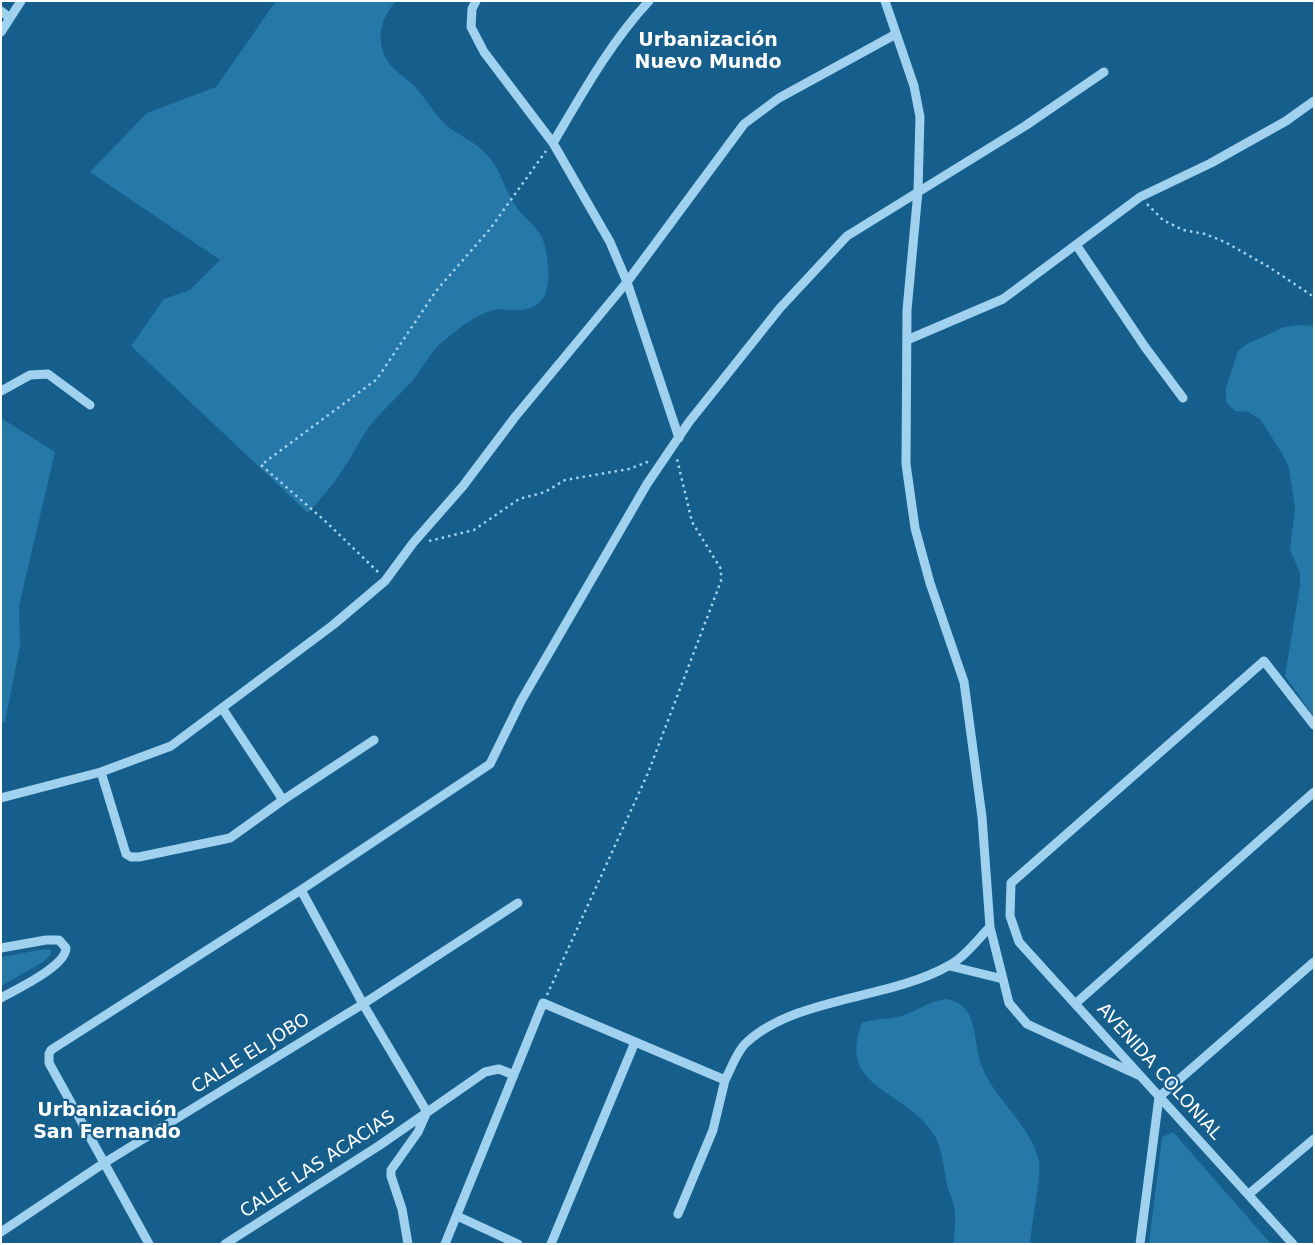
<!DOCTYPE html>
<meta charset="utf-8">
<style>
body{margin:0}
#map{position:relative;width:1315px;height:1245px;overflow:hidden;background:#165e8b;font-family:"DejaVu Sans",sans-serif}
canvas{display:block}
.frame{position:absolute;inset:0;border:2px solid #fff;pointer-events:none}
</style>
<div id="map">
<canvas width="1315" height="1245"></canvas>
<div class="frame"></div>
</div>
<script>
const ctx = document.querySelector('canvas').getContext('2d');
ctx.lineJoin = 'round';
function paint(path, color) {
  ctx.fillStyle = color;
  ctx.fill(path, 'evenodd');
}
function stroke(path, color, width, dash) {
  ctx.strokeStyle = color;
  ctx.lineWidth = width;
  ctx.lineCap = dash ? 'butt' : 'round';
  ctx.setLineDash(dash || []);
  ctx.stroke(path);
}
function drawText(font, color, halo, rows, align = 'center') {
  ctx.font = font + ' "DejaVu Sans",sans-serif';
  ctx.lineWidth = 4.5;
  ctx.setLineDash([]);
  ctx.textBaseline = 'middle';
  ctx.strokeStyle = halo;
  ctx.fillStyle = color;
  for (const [text, x, y, turn = 0] of rows) {
    ctx.save();
    ctx.translate(x, y);
    ctx.rotate((+turn || 0) * Math.PI / 180);
    ctx.textAlign = isNaN(turn) ? turn : align;
    if (halo) ctx.strokeText(text, 0, 0);
    ctx.fillText(text, 0, 0);
    ctx.restore();
  }
}
const green = new Path2D(`
 M276 1H396C381 18 375 39 387 60 393 71 406 77 414 86 426 98 432 111 445 124 456 134 472 140 482 150 502 168 502 186 515 205 526 221 543 229 546 251 550 274 553 308 521 310 512 311 503 308 494 310 477 314 459 328 446 339 431 350 424 366 413 380 399 396 382 410 369 427 358 443 350 460 339 475 330 489 318 501 308 513L131 346 164 299 190 290 220 260 90 172 147 113 216 87Z
 M1300 325 1314 326V717L1285 676 1300 586V573L1290 550 1295 508 1289 468 1283 455 1260 419 1248 412 1235 411 1226 402V388L1238 351 1247 344 1284 327Z
 M1 418 55 452 19 606 20 646 5 722H1Z
 M45 949 51 950V954L43 962 1 986V957Z
 M946 999C980 1004 972 1042 982 1067 996 1101 1030 1124 1039 1161 1042 1171 1031 1227 1030 1244H953C955 1232 956 1218 954 1206 952 1197 947 1189 946 1180 943 1163 942 1145 931 1130 901 1089 837 1087 862 1023 874 1018 885 1020 897 1017 915 1013 928 1001 946 999Z
 M1173 1132 1271 1244H1149L1162 1137Z`);
const path = new Path2D(`
 M1147 204 1163 220 1183 230 1205 234 1225 242 1269 267 1314 297
 M429 541 474 530 519 499 545 492 565 480 629 469 650 461
 M378 572 324 520 261 465 377 379 436 291 490 229 546 151
 M547 995 648 773 721 581V569L692 522 677 459`);
const minor = new Path2D(`
 M476 1 472 9 471 27 484 52 553 143 610 242 627 282 679 438
 M885 1 914 86 920 117 918 191 907 310 906 464 915 528 930 583 964 682 982 817 990 927 1009 1003 1027 1024 1138 1075
 M1 11 10 18
 M1 32 21 1
 M553 143C582 94 610 43 649 1
 M1077 246 1145 347 1183 398
 M907 340 1003 299 1140 197 1211 163 1286 121 1314 101
 M1 391 30 375 48 374 90 405
 M222 708 283 800
 M101 772 126 854 131 857H139L230 838 283 800 374 740
 M1 798 101 772 171 746 333 625 385 581 413 543 463 486 515 417 627 282 744 124 779 98 896 34
 M301 890 363 1004 427 1112
 M1 948 46 940H59L66 948C66 966 17 989 1 998
 M950 966 1003 979
 M1075 1004 1314 792
 M725 1080C731 1069 737 1051 746 1043 795 997 890 999 948 966 964 958 977 940 990 927
 M1249 1194 1314 1139
 M457 1216 518 1244
 M1 1232 104 1163 363 1004 518 903
 M149 1244 49 1063V1054L51 1050 301 890 490 764 521 701 647 484 689 422 780 308 847 236 1025 126 1104 72
 M225 1244 380 1145 485 1072 499 1069 514 1075
 M408 1244 402 1209 391 1176V1170L418 1132 426 1114
 M445 1244 543 1003 725 1080 713 1130 678 1214
 M551 1244 635 1042
 M1140 1244 1159 1097 1314 962
 M1293 1244 1019 942 1010 916 1011 883 1264 661 1314 725`);
const streetNames = [
 ["CALLE EL JOBO",251,1054,-32],
 ["AVENIDA COLONIAL",1159,1072,48],
 ["CALLE LAS ACACIAS",318,1165,-33]
];
const neighbourhoodNames = [
 ["Urbanización",708,41],
 ["Nuevo Mundo",708,63],
 ["Urbanización",107,1111],
 ["San Fernando",107,1133]
];
paint(green, '#2678a8');
stroke(path, '#a0d2ef', 2.5, [2.5, 4]);
stroke(minor, '#a0d2ef', 9);
drawText('18px', '#fff', '#165e8b', streetNames);
drawText('bold 19px', '#fff', '#165e8b', neighbourhoodNames);
</script>
